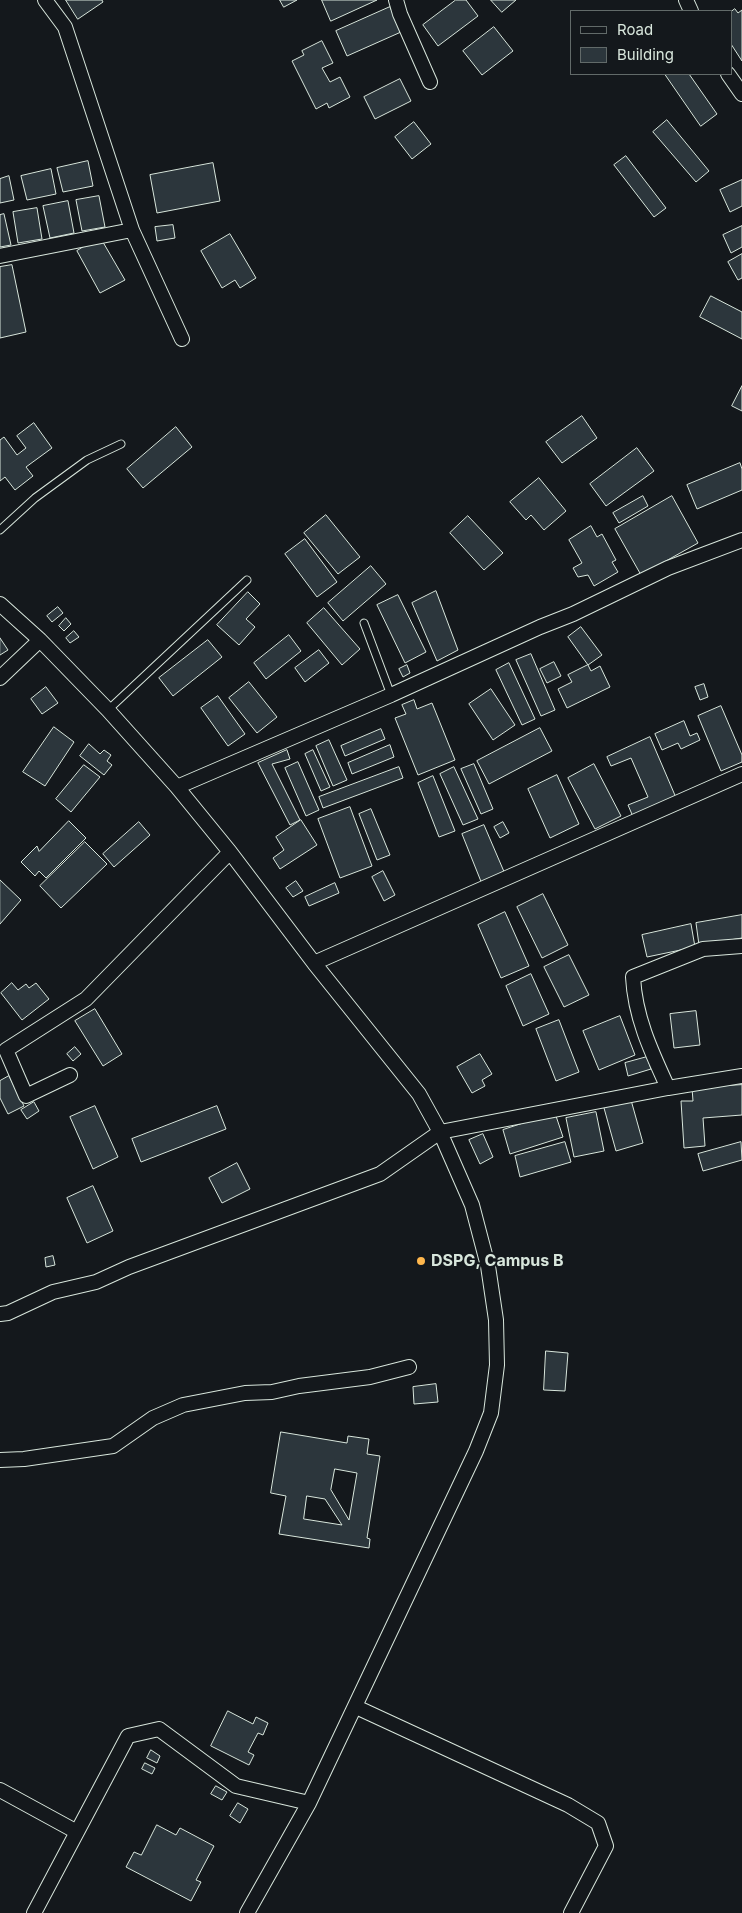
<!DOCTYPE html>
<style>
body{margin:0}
#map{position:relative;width:742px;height:1913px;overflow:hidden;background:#14181c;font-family:Inter,sans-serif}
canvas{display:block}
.legend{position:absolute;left:570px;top:10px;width:162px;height:65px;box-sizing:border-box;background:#14181c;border:1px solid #626a69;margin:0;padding:6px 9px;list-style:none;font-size:15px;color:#d8e6dc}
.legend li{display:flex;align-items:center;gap:10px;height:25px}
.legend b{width:25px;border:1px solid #626a69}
</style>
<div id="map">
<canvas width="742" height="1913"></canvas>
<ul class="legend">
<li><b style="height:6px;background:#14181c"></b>Road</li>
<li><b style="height:14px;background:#2c363c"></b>Building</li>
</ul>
</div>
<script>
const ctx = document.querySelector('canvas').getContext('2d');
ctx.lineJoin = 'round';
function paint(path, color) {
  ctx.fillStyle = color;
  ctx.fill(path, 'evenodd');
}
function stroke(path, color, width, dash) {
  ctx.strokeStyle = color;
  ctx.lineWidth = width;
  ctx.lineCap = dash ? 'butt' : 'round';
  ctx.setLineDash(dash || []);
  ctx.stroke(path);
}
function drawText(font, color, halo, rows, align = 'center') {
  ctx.font = font + ' Inter,sans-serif';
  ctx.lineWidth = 4;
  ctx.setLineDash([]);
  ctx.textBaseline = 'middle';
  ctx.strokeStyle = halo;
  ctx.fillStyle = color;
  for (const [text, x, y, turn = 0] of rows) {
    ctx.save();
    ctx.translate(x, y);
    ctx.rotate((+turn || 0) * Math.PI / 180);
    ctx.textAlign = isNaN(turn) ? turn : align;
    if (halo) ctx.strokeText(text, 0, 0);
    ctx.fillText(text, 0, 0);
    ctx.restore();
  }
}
const building = new Path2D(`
 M66 0H102L103 2 78 19Z
 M280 0H297L284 7Z
 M322 0H377L331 21Z
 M456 0H466L478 16 438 46 423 25Z
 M491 0H516L502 12Z
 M390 7 401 32 347 56 336 31Z
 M735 9 738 13 742 10V61L731 44V12Z
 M494 27 513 51 482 75 463 51Z
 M322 41 333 63 322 68 330 82 340 77 350 97 329 108 327 103 316 109 292 61 304 55 302 51Z
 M665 74H689L717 114 701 126Z
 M400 79 411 101 375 119 364 97Z
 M667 120 709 171 696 182 653 132Z
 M414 122 431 144 412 159 395 137Z
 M626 156 666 208 654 217 614 165Z
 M88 161 93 186 63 192 57 168Z
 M213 163 220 201 157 213 150 175Z
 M51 169 56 194 27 200 21 176Z
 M9 176 14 200 0 203V179Z
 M742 180V206L730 212 720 190Z
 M99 196 105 227 82 231 76 200Z
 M68 201 74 233 50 238 43 206Z
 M37 208 42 239 18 243 13 212Z
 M4 214 11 245 0 247V215Z
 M173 225 175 238 157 241 155 227Z
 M742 226V247L731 253 723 235Z
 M230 234 256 278 240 288 235 280 222 288 201 251Z
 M100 237 125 280 100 293 77 251Z
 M742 254V278L738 280 728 262Z
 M12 265 26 332 0 338V267Z
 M711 296 742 312V339L700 317Z
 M742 386V411L732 406Z
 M582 416 597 438 562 463 546 442Z
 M34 423 52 448 26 467 33 476 15 490 5 477 0 481V440L4 437 17 455 26 448 17 436Z
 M176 427 192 447 143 488 127 469Z
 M637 448 654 471 606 506 590 484Z
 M740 463 742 469V490L697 509 687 485Z
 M539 478 566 511 544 530 531 515 526 520 510 502Z
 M643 496 648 506 619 523 613 513Z
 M672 496 698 543 641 575 615 529Z
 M326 515 360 557 338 574 304 533Z
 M468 516 503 553 484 570 450 533Z
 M591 526 597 537 602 534 616 560 612 562 618 572 594 586 588 575 578 577 573 568 582 563 569 540Z
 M305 539 337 582 317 597 285 554Z
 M371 566 386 584 343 621 328 603Z
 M436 591 458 650 437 661 412 603Z
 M248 592 260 604 246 619 255 627 239 645 217 625Z
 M398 595 426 652 405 663 377 605Z
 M58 607 63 613 52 622 47 616Z
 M324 608 360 649 342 665 307 623Z
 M66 618 71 624 64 631 59 626Z
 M581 627 602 655 588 665 568 637Z
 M74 631 79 637 70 643 66 638Z
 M289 635 301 651 266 679 254 663Z
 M0 638 8 650 0 655Z
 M208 640 222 657 173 696 159 678Z
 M319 650 329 663 305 682 295 668Z
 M531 654 555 710 541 716 516 660Z
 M554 662 561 676 547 683 540 669Z
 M509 663 535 719 522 725 496 670Z
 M407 665 410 673 403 677 399 669Z
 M588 665 591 671 600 666 610 687 567 708 558 689 572 682 568 675Z
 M249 682 277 717 257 733 229 698Z
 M704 684 708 697 700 700 695 687Z
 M46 687 58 703 42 714 31 699Z
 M491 689 515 725 493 740 469 704Z
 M218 696 245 734 228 746 201 708Z
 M414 700 417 709 432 703 455 760 418 775 395 718 406 714 402 705Z
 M721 706 742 755V762L721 771 698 716Z
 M684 721 690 736 697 733 700 740 681 749 678 743 662 750 655 734Z
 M54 727 74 742 45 786 23 772Z
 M540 728 552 751 489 784 477 761Z
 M381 729 385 739 345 756 341 746Z
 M650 737 677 800 634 819 628 805 648 797 631 758 611 766 607 757Z
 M329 740 347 780 333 786 316 746Z
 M89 744 100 754 104 750 111 755 107 761 112 765 104 775 80 756Z
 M390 745 394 757 352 774 348 763Z
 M287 750 290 759 272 764 300 820 290 825 258 763Z
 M313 750 330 787 321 791 305 754Z
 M298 762 319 810 306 816 285 768Z
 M474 764 493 809 481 814 461 769Z
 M594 764 621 816 595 829 568 778Z
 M84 765 100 777 71 812 56 799Z
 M399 767 403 778 323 808 319 797Z
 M454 767 478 819 463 825 440 774Z
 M557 775 579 824 550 838 528 789Z
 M433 776 455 831 439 837 418 783Z
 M350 807 372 866 340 878 318 819Z
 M371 809 390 855 377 860 359 814Z
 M301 820 317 845 280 869 273 858 284 850 276 837Z
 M69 821 86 838 46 878 39 871 35 876 21 862 37 846 39 851Z
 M139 822 150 835 114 867 103 854Z
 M503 822 509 833 500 838 494 827Z
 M484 825 505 874 482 884 462 834Z
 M85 842 107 864 61 908 40 886Z
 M383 871 395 895 384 901 372 877Z
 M0 880 21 900 0 924Z
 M296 881 303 891 293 897 286 888Z
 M335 883 339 893 309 906 305 897Z
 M543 894 568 945 542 958 517 907Z
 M505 912 529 966 501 978 478 925Z
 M742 915V938L699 945 696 923Z
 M691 924 695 947 647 957 642 935Z
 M569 955 589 995 564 1007 544 967Z
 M531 974 549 1014 523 1026 506 986Z
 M12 983 18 990 26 984 29 988 36 983 49 999 22 1020 1 993Z
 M95 1009 122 1054 103 1066 75 1021Z
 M696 1011 700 1045 674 1048 670 1014Z
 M620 1016 635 1055 599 1070 583 1031Z
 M559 1020 579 1072 556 1081 536 1029Z
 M75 1047 81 1054 73 1061 67 1054Z
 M480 1054 492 1074 482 1080 485 1086 472 1093 457 1067Z
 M647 1057 651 1069 628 1076 625 1063Z
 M9 1076 24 1106 8 1114 0 1098V1081Z
 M742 1085V1115L703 1118 705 1146 684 1148 681 1101H693L692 1088Z
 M631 1100 643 1143 616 1151 604 1108Z
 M34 1102 39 1111 27 1119 21 1110Z
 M95 1106 118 1157 93 1169 70 1117Z
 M217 1106 226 1129 141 1162 132 1139Z
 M596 1112 604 1151 574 1157 566 1118Z
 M555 1113 563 1137 510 1154 503 1130Z
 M483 1134 493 1157 480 1164 469 1140Z
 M565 1142 571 1162 520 1177 515 1156Z
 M741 1142 742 1160 703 1171 698 1154Z
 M237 1163 250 1189 222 1203 209 1178Z
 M93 1186 113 1231 87 1243 67 1198Z
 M53 1256 55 1265 46 1267 45 1258Z
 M546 1351 568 1353 565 1391 544 1390Z
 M436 1384 438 1402 414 1404 413 1387Z
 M281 1432 347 1443 348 1436 369 1439 367 1454 380 1456 367 1538 370 1539 369 1548 279 1534 286 1496 271 1493ZM335 1469 357 1473 349 1520 331 1490ZM307 1496 325 1499 342 1525 304 1519Z
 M228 1711 253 1724 256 1717 268 1723 263 1735 258 1733 248 1752 254 1755 249 1765 211 1746Z
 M151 1750 160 1756 157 1763 147 1758Z
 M145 1763 155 1768 152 1774 142 1769Z
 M216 1786 227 1792 222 1800 211 1794Z
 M238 1803 248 1809 240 1823 230 1816Z
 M157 1825 176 1835 180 1828 214 1846 196 1880 201 1882 191 1901 126 1867 134 1852 141 1855Z`);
const service = new Path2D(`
 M0 530 35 498 87 460 121 444
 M364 623 391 695
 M108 710 247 580`);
const minor = new Path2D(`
 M45 0 65 27 132 230 182 339
 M396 0 400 14 430 82
 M686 0 691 11
 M728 74 742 94
 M0 256 132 230
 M0 604 40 640 108 710 177 787 230 852 314 963 419 1094 440 1132 472 1205 488 1266 496 1320 497 1365 491 1413 476 1451 309 1803 247 1913
 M0 678 40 640
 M177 787 391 695 540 627 573 614 668 568 742 540
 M314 963 742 774
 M70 1075 26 1096 6 1050 86 999 230 852
 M668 1088C651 1051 635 1017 633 977L703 949 742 946
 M0 1314 8 1313 53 1292 96 1282 129 1267 380 1174 440 1132 668 1088 742 1076
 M0 1460 24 1459 113 1446 153 1418 183 1405 245 1393 272 1392 299 1386 370 1377 409 1367
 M356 1707 568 1805 598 1823 606 1846 571 1913
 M0 1790 77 1832
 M34 1913 128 1736 159 1729 236 1786 309 1803`);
const markers = [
 [421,1261,5,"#ffb74d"]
];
const poiNames = [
 ["DSPG, Campus B",431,1261]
];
paint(building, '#2c363c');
stroke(building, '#d8e6dc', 1);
stroke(service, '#d8e6dc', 9);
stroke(minor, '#d8e6dc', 16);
stroke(service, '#14181c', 7);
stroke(minor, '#14181c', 14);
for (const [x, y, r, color] of markers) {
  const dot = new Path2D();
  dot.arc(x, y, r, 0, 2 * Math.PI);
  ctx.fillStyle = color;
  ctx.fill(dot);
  stroke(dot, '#14181c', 2);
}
drawText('bold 16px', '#d8e6dc', '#14181c', poiNames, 'left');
</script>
